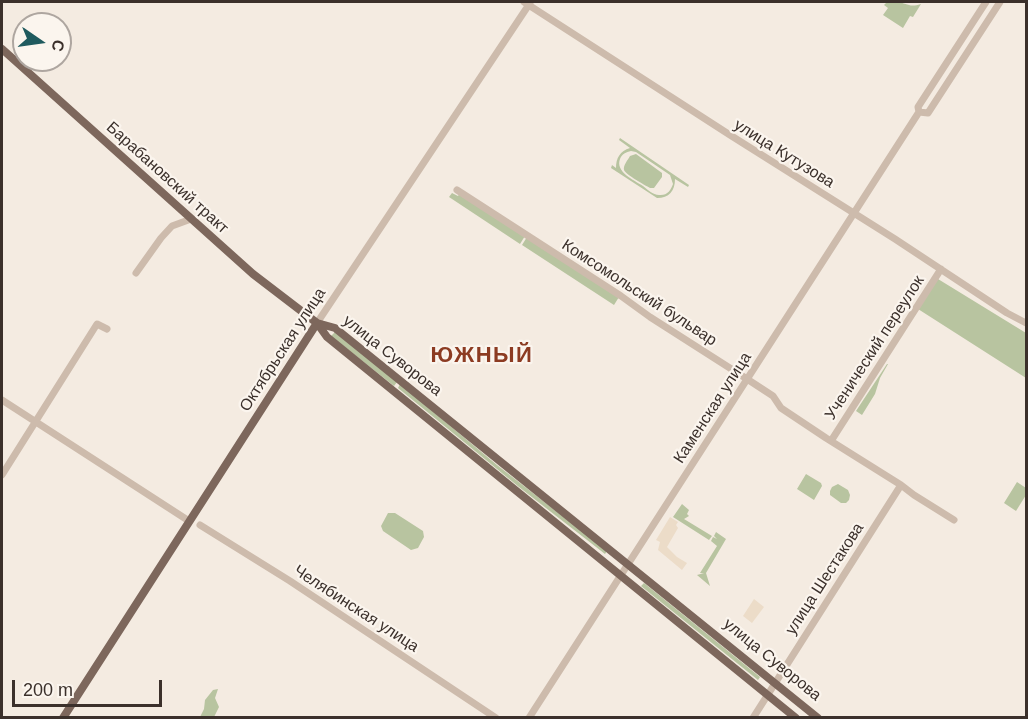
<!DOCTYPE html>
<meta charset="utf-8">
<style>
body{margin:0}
#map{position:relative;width:1028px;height:719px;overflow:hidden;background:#f4ebe1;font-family:Helvetica,sans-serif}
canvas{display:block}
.frame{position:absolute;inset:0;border:3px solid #3b302b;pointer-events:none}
.north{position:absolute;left:12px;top:12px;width:60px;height:60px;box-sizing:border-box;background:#fbf5ee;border:2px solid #aea6a0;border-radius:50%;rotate:103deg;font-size:16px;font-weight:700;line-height:24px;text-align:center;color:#3b302b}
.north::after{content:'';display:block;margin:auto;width:21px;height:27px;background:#1f5a5e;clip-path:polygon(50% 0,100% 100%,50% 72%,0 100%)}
.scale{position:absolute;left:12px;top:680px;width:150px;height:27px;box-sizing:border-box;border:3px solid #3b302b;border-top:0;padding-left:8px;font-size:18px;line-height:21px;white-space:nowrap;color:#3b302b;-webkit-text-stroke:4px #fbf5ee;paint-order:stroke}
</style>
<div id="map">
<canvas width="1028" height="719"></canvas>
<div class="frame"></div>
<div class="north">С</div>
<div class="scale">200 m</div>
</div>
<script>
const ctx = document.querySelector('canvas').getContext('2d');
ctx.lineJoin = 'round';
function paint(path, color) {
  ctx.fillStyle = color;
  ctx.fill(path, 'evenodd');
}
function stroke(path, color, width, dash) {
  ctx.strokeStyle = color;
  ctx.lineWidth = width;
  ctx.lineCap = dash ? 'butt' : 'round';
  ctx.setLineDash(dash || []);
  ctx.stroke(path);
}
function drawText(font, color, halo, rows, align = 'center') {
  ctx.font = font + ' Helvetica,sans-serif';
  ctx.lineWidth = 4.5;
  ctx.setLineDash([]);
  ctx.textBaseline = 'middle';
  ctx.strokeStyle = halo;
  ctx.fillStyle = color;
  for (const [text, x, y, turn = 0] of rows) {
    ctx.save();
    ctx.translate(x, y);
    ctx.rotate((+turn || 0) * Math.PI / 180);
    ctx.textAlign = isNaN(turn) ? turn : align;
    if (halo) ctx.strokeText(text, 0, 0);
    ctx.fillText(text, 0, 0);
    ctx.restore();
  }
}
const green = new Path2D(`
 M887 2C890 2 894 1 897 2 907 3 909 8 921 4L913 17 910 16 903 28 883 15 888 8 884 5Z
 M620 138 689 185 688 187 675 179C675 191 669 198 657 198L611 168 612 165 616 168C616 158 620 151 630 148L619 140ZM631 151 636 152 670 175 673 184C671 190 667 196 659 195 653 195 647 189 643 186 634 180 615 172 620 159 622 154 626 152 631 151Z
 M636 154 662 173V177L654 188H650C645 185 626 175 624 170 623 165 628 160 630 156Z
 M452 193 458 196 460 193 525 236 520 244 449 197Z
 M527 237 619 297 614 305 522 245Z
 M938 279 1026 333V378L918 309Z
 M335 332 397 382 394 386 331 336Z
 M887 364H888L880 378 875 394 862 415 856 411Z
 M400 384 497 465 607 551 605 554 519 487 398 388Z
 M806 474 821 483 822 486 814 500 797 489Z
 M1017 482 1026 488V495L1016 511 1004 503Z
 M838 484 848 490 850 495 849 500 846 503H841L830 495V491L832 487Z
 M682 504 689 510 687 514 689 516 684 519 712 536 709 540 673 517Z
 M388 513H395L423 531 424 537 418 548 411 550 383 531 381 526Z
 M716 532 726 539 706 573 710 586 697 575 704 573H700L717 546 711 541 713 537 717 539 714 536Z
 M644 583 760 677 758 680 641 586Z
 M218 689 215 698 219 707 214 717H200L204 709 205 700 213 690Z`);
const plaza = new Path2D(`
 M670 517 678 522 676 525 678 528 667 547 677 557 687 563 682 570 658 550 660 542 656 540Z
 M754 599 764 607 752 623 743 616Z`);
const minor = new Path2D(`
 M524 2 730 135 895 239 1007 313 1026 323
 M919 112 928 113 1000 2
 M457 190 621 296 650 317 747 379 773 396 781 408 826 438 901 485 914 495 954 520
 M136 273 161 238 172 226 191 219
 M317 323 530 3
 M2 400 189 521
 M831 441 941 269
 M2 475 97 324 107 329
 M200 525 290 581 496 718
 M529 718 919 112 918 107 986 2
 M753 718 901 485`);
const major = new Path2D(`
 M2 49 253 274 317 323 335 328 818 718
 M317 323 327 337 796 718
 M63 718 317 323`);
const streetNames = [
 ["улица Кутузова",784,154,32],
 ["Барабановский тракт",167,178,42],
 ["Комсомольский бульвар",639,293,33],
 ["Ученический переулок",875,348,-57],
 ["Октябрьская улица",283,350,-57],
 ["улица Суворова",392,356,38],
 ["Каменская улица",713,408,-57],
 ["улица Шестакова",825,579,-57],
 ["Челябинская улица",356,609,33],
 ["улица Суворова",772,660,39]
];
const districtNames = [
 ["ЮЖНЫЙ",482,356]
];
paint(green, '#b8c4a0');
paint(plaza, '#ecdcc8');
stroke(minor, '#cdbbac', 7);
stroke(major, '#7d675c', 8);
drawText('16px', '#3b302b', '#fbf5ee', streetNames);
ctx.letterSpacing = '1.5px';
drawText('bold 22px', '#8c3b22', '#fbf5ee', districtNames);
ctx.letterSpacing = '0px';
</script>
